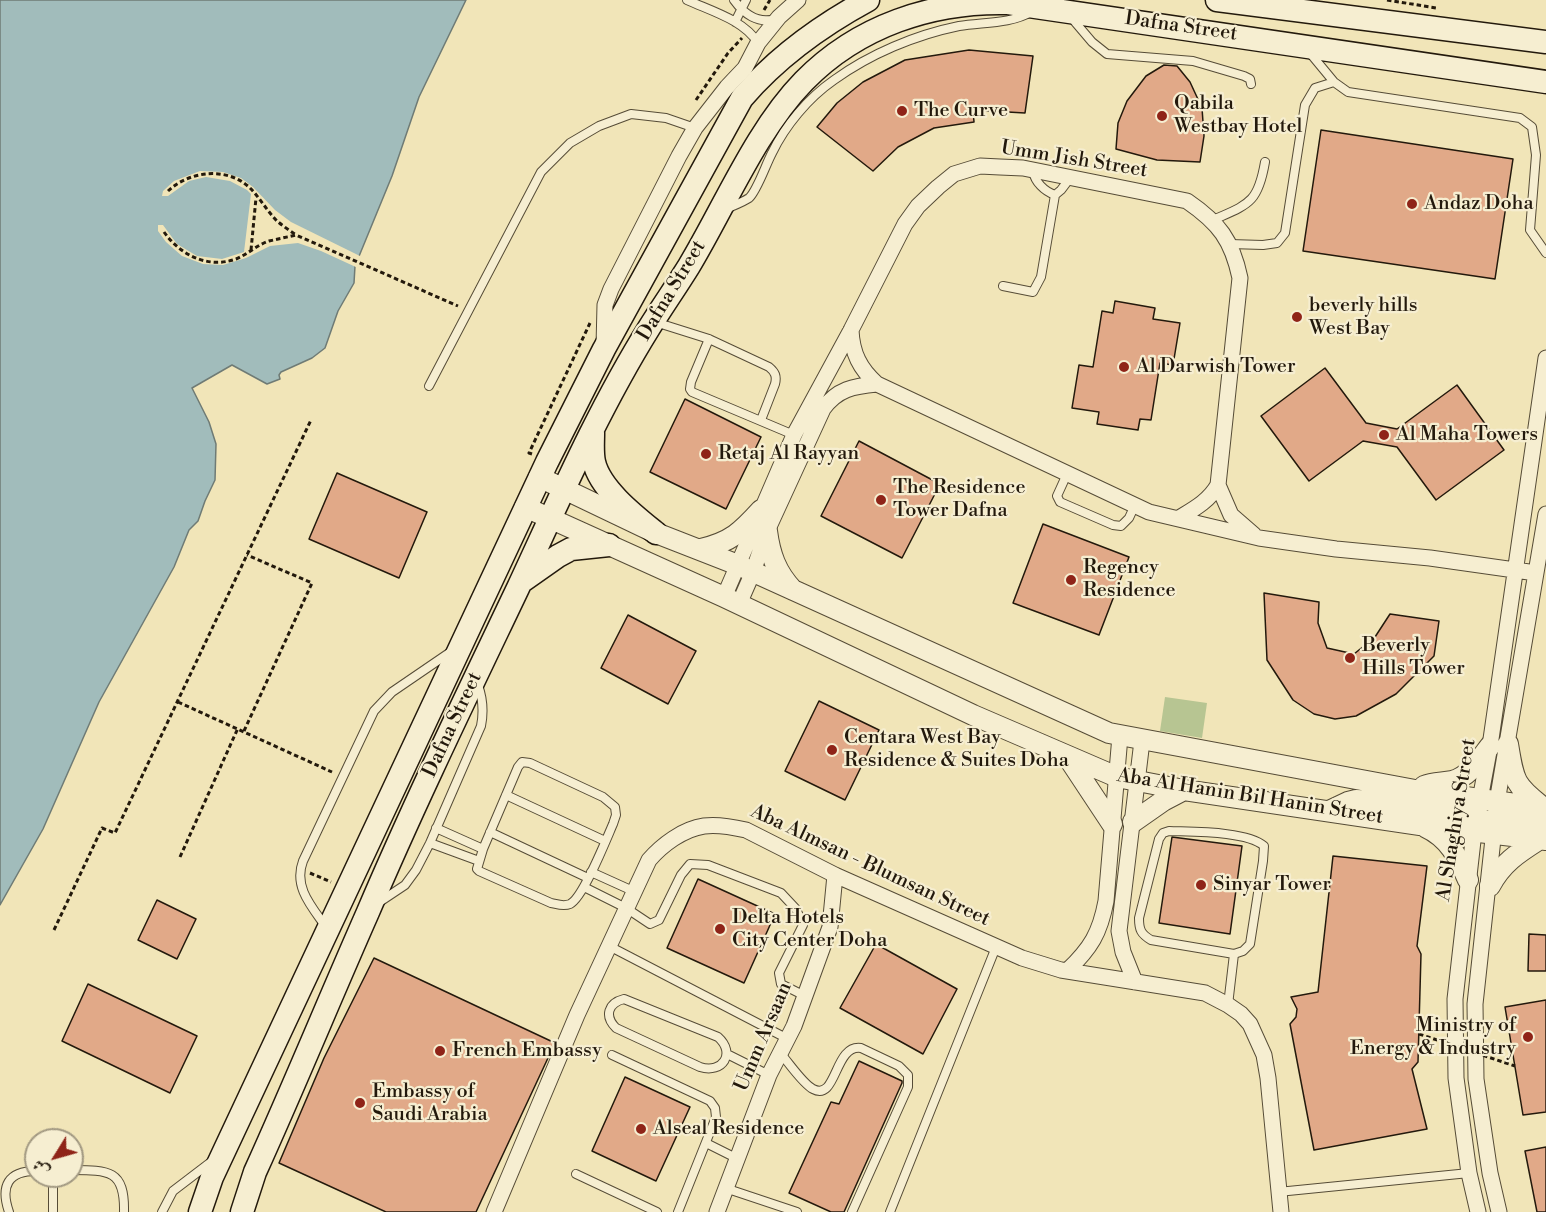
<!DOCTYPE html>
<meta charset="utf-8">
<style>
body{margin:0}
#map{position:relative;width:1546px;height:1212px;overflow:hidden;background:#f1e5b8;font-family:"Libre Bodoni",Amiri,serif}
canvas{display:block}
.north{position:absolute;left:24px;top:1128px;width:60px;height:60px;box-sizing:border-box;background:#f6eed1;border:2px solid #a29982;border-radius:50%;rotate:233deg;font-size:16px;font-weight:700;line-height:24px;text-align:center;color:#23190c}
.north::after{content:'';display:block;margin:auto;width:21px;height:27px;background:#8f2418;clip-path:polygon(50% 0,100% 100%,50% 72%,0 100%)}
</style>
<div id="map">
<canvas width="1546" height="1212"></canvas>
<div class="north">ش</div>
</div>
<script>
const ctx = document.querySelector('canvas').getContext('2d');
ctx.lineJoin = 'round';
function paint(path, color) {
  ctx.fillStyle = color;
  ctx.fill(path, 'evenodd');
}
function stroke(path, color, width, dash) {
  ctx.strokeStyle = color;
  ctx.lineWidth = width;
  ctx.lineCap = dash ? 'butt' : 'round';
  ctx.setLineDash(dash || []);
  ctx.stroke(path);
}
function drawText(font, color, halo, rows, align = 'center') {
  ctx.font = font + ' "Libre Bodoni",serif';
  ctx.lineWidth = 4.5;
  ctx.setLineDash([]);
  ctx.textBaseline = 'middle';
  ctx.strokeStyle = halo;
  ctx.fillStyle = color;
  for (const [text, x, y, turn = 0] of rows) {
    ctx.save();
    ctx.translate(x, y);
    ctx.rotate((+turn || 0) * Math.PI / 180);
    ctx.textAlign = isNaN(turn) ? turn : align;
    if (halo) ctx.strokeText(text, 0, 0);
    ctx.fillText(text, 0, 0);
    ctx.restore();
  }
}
const green = new Path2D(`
 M1165 697 1207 703 1202 738 1160 731Z`);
const water = new Path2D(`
 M0 0H466L419 97 392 176 355 266 354 283 338 311 325 348 312 358 281 372 279 375 280 379 267 384 232 365 192 388 209 422 216 444 215 480 205 501 198 521 189 530 174 567 99 702 43 829 0 905Z`);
const pier = new Path2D(`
 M200 171 223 172 241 178 253 187 275 210 291 222 362 257 358 268 321 251 298 243 270 246 246 258 223 265 203 264 182 256 166 242 158 231V225H163L177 244 197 256 222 259 244 252 251 194 247 190 230 181 206 177 189 181 168 196H162L163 191 174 181Z`);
const building = new Path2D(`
 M969 50 1033 56 1025 113 973 110 974 122 934 128 898 147 873 171 817 127 837 103 863 82 905 60Z
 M1164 65 1177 66 1190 82 1202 108 1204 136 1200 162 1157 160 1116 149 1118 123 1127 101 1146 76Z
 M1321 130 1513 159 1495 279 1303 251Z
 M1115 301 1155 308 1153 319 1180 323 1173 365 1160 363 1151 420 1140 419 1138 430 1097 424 1099 412 1072 408 1079 365 1093 367 1102 311 1113 313Z
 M1325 368 1366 423 1397 429 1457 385 1504 450 1436 500 1397 447 1363 441 1309 481 1261 416Z
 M685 399 761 437 726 509 650 472Z
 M859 441 940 484 902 558 821 516Z
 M337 473 427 512 399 578 309 539Z
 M1043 524 1129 557 1099 635 1013 603Z
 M1264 593 1319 602 1318 623 1327 648 1354 654 1375 637 1390 614 1439 621 1434 656 1396 694 1356 716 1335 719 1314 714 1293 700 1267 660Z
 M628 615 696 651 668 704 601 668Z
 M819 701 879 730 845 800 785 771Z
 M1172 837 1242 846 1230 934 1159 923Z
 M1333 856 1427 866 1417 946 1421 954 1418 1062 1412 1069 1427 1129 1314 1150 1290 1024 1296 1017 1297 1009 1291 997 1318 992Z
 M698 879 775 914 744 983 667 948Z
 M157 900 196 919 177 959 138 940Z
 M1529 934 1546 935V971H1528Z
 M876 944 957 989 923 1054 840 1008Z
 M374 958 555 1043 476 1212H386L279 1163 324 1058Z
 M88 984 197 1036 170 1093 62 1041Z
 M1546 1000V1112L1523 1115 1505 1007Z
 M859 1061 902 1081V1083L844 1212H831L789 1193 831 1102 839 1104Z
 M625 1077 690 1107 656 1181 592 1151Z
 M1546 1147V1212H1537L1525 1151Z`);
const path = new Path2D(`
 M1387 0 1436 8
 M764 10 770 0
 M696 100 728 53 742 38
 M168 191C189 171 227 166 250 188 260 198 267 211 277 221 283 226 290 231 296 235
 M164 232C180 255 208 269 236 259 248 254 257 245 269 241 278 239 287 237 296 235L458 306
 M251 250 256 198
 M532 454 529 453 590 323
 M178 702 332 772
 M244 731 312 583 247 555
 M180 857 238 728
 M310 873 331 882
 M54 930 102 828 115 833 311 420`);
const service = new Path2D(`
 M687 0C711 11 744 20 758 43
 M734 0C744 14 758 24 775 19
 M1073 16 1075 22 1092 42 1107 54 1193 61 1244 76 1250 79 1251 84
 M735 22 746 0
 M1310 53 1334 82 1348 92 1520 118 1532 127 1536 155 1530 230 1546 253
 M1033 171C1035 182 1044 191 1055 195L1061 190 1070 178
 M728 208C735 205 743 202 749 198 757 191 766 164 772 153 785 126 808 98 834 80 870 54 915 35 959 26 983 22 1010 24 1031 12
 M1213 220C1249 204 1258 203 1265 162
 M1230 244 1263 245 1277 243 1285 233 1305 105 1315 88 1334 82
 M1003 286 1033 292 1041 277 1055 195
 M655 322 709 339 769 367C775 372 777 376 775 384L761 420
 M709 339 691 382 690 389 692 392 794 435
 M429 386 541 172 570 143 599 126 631 114 666 118 695 128
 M1067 474 1057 496 1060 502 1113 525 1121 526 1129 518 1135 505
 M522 762 530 763 603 797 615 807 616 815 613 824C606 840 583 898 570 904 563 907 557 904 551 903L479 871 477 869 483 849 518 767Z
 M506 795 605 841
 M436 828 483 849
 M1169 831C1192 832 1247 831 1264 846L1263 861 1250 944 1243 951 1234 954 1151 940C1141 934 1139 930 1139 918L1159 839 1163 833Z
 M490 832 588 878
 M430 843 479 861
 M591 872 633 891
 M584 887 626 908 650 924 659 920 681 875 690 864 708 865 781 893 796 909 803 925 779 973 781 984 805 996
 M378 903 405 885 416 870 430 843 481 726C484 711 483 699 478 685
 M326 927C312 907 293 887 303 861L374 711 392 692 452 651
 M609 946 788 1039
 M624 999 718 1037C736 1053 723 1074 700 1067L616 1028C604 1016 608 1003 624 999Z
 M1228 1005 1234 954
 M727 1054 769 1075
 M781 1054C789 1063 803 1084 813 1089 837 1102 834 1044 861 1048L899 1066 908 1075V1087L852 1212
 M612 1055 710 1101 715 1108 716 1117 678 1212
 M706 1143 736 1158
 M72 1170C109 1170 125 1170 124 1212
 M576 1174 657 1212
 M53 1176V1212
 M725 1188 797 1212
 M1278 1192 1469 1173
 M9 1212C0 1186 8 1171 36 1171
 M162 1212 173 1191 211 1162
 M890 1212 996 947`);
const minor = new Path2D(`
 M851 330C852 353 860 369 877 384L1149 512 1259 538 1336 549 1430 558 1536 573
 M604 346 605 305 611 289 679 156 695 128 727 87 745 68 758 43 779 17 798 0
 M1218 485 1231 515 1254 535
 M724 597 794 435 851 330 905 224 918 206 938 187 954 174 980 166 1000 167 1023 168 1187 201C1219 223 1232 240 1240 278L1218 485C1209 501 1194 509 1179 518
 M739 604 753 572 767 531 823 409C837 389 854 386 877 384
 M1067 971C1091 948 1100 933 1106 901L1120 736
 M1135 982 1123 952 1119 931 1142 741
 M494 1212 577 1015 649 860C662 845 683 829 704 826 717 824 733 827 746 830L835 875 1022 958 1061 970 1205 993 1228 1005 1241 1014 1250 1024 1264 1055 1268 1078 1281 1212
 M717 1212 769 1075 794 1026 830 927 835 875
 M1478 1212 1469 1173 1456 1078 1455 999 1474 832 1490 746 1546 358
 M1499 1212 1490 1173 1476 1079 1475 1004 1497 802 1546 514`);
const tertiary = new Path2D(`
 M539 477 656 533 738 565 1109 733 1415 790 1546 808
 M525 507 724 597 973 715 1117 777 1184 790 1420 825 1546 840
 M767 531C770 554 776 572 793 590
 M701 549C731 542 741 532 761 510
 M1508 744C1514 781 1514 785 1544 808
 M1067 756 1112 824
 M1424 786C1433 782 1443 783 1452 781 1469 777 1480 759 1490 746
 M1329 811 1348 802 1356 800 1376 801 1477 812
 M1133 822 1163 801 1184 790
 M1425 827C1449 838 1458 857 1468 880
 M1474 832C1488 810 1524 821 1546 823
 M1490 886C1502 863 1518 853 1540 839`);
const secondary = new Path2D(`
 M1217 0 1546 42
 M593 433C593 442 592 453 594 462 600 489 635 516 656 533
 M521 582 558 556 571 549 609 545
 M200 1212 212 1177 547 462 604 349 742 98C778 56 820 26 868 0
 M242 1212 255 1172C294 1086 330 998 368 912 415 802 467 695 518 588 559 500 598 410 649 328 662 307 676 287 689 266 724 208 756 130 804 81 858 26 932 1 1008 3L1546 82`);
const pathBridge = new Path2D(`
 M1419 1034 1515 1066`);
const markers = [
 [902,111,6,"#8f2418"],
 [1162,116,6,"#8f2418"],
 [1412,204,6,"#8f2418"],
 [1297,317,6,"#8f2418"],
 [1124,367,6,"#8f2418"],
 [1384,435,6,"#8f2418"],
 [706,454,6,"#8f2418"],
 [881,500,6,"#8f2418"],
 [1071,580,6,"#8f2418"],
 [1350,658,6,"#8f2418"],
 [832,750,6,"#8f2418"],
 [1201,885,6,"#8f2418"],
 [720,929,6,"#8f2418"],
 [1528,1037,6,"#8f2418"],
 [440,1051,6,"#8f2418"],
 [360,1103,6,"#8f2418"],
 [641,1129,6,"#8f2418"]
];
const streetNames = [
 ["Dafna Street",1181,27,8],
 ["Umm Jish Street",1074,160,9],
 ["Dafna Street",672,291,-59],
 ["Dafna Street",453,725,-65],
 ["Aba Al Hanin Bil Hanin Street",1250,797,9],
 ["Al Shaghiya Street",1457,820,-81],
 ["Aba Almsan - Blumsan Street",870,866,25],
 ["Umm Arsaan",764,1037,-67]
];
const poiNames = [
 ["Qabila",1174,104],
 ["Westbay Hotel",1174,127],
 ["The Curve",914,111],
 ["Andaz Doha",1424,204],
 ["beverly hills",1309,306],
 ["West Bay",1309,329],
 ["Al Darwish Tower",1136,367],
 ["Al Maha Towers",1396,435],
 ["Retaj Al Rayyan",718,454],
 ["The Residence",893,488],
 ["Tower Dafna",893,511],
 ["Regency",1083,568],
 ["Residence",1083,591],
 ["Beverly",1362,646],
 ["Hills Tower",1362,669],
 ["Centara West Bay",844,738],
 ["Residence & Suites Doha",844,761],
 ["Sinyar Tower",1213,885],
 ["Delta Hotels",732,918],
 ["City Center Doha",732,941],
 ["Ministry of",1516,1026,"right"],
 ["Energy & Industry",1516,1049,"right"],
 ["French Embassy",452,1051],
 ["Embassy of",372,1092],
 ["Saudi Arabia",372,1115],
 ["Alseal Residence",653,1129]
];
paint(green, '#b7c592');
paint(water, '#a1bcbb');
stroke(water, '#6f7b75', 1.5);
paint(pier, '#f1e5b8');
paint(building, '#e1a988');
stroke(building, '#23190c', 1.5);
stroke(service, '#564c37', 10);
stroke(minor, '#564c37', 17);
stroke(tertiary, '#564c37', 22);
stroke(secondary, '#23190c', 25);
stroke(path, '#23190c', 3, [4.5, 3]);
stroke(service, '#f6eed1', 8);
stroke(minor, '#f6eed1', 15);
stroke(tertiary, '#f6eed1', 20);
stroke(secondary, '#f6eed1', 22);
stroke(pathBridge, '#23190c', 3, [4.5, 3]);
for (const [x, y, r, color] of markers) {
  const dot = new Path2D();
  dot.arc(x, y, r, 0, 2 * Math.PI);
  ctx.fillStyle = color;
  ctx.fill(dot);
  stroke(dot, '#f6eed1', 2);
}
drawText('20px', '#23190c', '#f6eed1', streetNames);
drawText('20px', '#23190c', '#f6eed1', poiNames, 'left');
</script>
